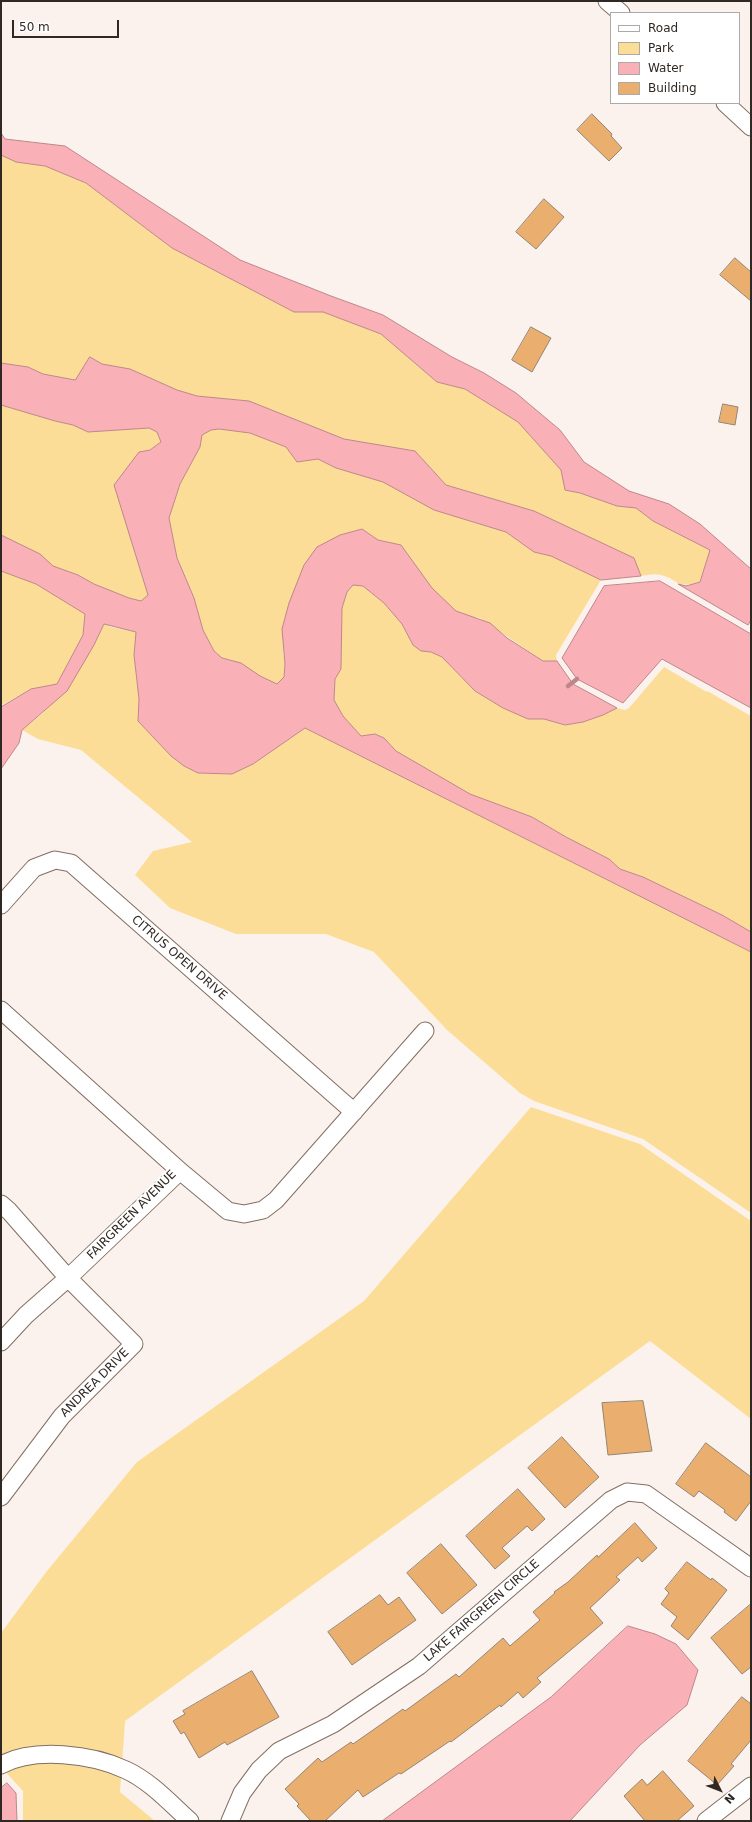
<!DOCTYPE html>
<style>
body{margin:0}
#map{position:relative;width:752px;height:1822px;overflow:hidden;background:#fcf2ed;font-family:"DejaVu Sans",sans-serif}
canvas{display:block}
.frame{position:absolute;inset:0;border:2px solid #302823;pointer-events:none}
.legend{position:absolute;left:610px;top:12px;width:130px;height:92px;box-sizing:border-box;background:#fff;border:1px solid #aca9a7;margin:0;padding:5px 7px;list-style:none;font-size:12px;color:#302823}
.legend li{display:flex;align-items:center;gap:8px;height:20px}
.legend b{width:20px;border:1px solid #aca9a7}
.north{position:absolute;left:700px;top:1770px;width:40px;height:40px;-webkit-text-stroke:3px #fff;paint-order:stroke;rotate:132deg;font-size:11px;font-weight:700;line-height:16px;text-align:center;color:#302823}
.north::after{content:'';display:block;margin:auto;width:14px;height:18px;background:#302823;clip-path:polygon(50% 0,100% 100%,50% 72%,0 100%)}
.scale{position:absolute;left:12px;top:20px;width:107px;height:18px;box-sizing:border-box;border:2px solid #302823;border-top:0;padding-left:5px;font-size:12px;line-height:14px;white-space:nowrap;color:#302823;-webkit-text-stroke:3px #fff;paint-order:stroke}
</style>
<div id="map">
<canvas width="752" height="1822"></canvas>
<div class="frame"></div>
<ul class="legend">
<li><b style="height:5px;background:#fff"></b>Road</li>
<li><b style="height:11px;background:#fcdd97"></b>Park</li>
<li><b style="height:11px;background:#f9b0b7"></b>Water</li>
<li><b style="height:11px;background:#eaaf6e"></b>Building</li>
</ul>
<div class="north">N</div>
<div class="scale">50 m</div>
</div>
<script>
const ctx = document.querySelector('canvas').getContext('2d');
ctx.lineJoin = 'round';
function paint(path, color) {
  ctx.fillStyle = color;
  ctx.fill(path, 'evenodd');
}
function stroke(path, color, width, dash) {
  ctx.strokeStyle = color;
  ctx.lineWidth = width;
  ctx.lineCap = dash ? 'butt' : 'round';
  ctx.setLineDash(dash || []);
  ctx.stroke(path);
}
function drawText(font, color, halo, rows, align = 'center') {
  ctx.font = font + ' "DejaVu Sans",sans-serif';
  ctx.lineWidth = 4;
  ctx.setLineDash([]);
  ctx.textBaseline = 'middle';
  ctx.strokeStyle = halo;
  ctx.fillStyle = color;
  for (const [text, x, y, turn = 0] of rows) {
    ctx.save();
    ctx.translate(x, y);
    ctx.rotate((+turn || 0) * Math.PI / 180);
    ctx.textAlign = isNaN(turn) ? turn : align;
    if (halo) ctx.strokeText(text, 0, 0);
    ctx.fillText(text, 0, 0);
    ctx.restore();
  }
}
const green = new Path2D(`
 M1 155 16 162 45 166 86 183 172 248 294 312H323L381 334 437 382 465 389 518 422 562 470 565 490 580 493 617 506 636 508 653 521 710 550 700 582C673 589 681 580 661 575 655 573 647 575 641 576L633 558 534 511 446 485 415 451 344 439 249 401 197 396 177 390 130 369 102 364 90 357 76 380 43 374 28 367 1 363Z
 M1 405 55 421 73 425 88 432 149 428 157 432 161 442 150 450 139 452 130 537 148 595 141 601 129 598 94 584 78 575 52 566 39 554 1 535Z
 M227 429 250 433 286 447 297 462 318 459 336 468 384 482 434 510 506 532 534 552 551 556 601 580 556 655 557 661H543L480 618C472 617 463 616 456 611 432 596 418 567 401 545L378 540 362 529 340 535 331 541 283 650 285 664 284 678 277 684 271 682 230 660 222 658 214 651 203 630 194 598 177 558 169 518 180 484 200 447 202 435 211 430Z
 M1 571 36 584 85 614 83 635 57 684 31 689 2 705Z
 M353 585 363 586 384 603 402 624 413 645 421 651 431 652 442 657 475 691 503 708 528 719H544L565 725 583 722 603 715 617 708 625 710 629 708 664 667 705 691 709 692 751 716V932L722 915 643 877 620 869 609 859 566 837 532 817 470 794 396 751 384 738 375 734 361 736 343 716 334 700 335 679 341 669 342 608 347 592Z
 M104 624 111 627 136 632 134 655 139 699 138 721 171 756 184 766 198 773 215 774H232L253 764 305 728 751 952V1213L643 1139 534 1101 520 1093 447 1030 374 952 326 934H236L170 908 135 875 153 851 192 842 81 750 38 739 22 730 43 713 94 645Z
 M531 1107 640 1144 751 1221V1419L650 1341 125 1721 120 1792 155 1821H23V1791L1 1767V1633L47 1571 137 1462 364 1301Z`);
const water = new Path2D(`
 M1 133 5 139 65 146 240 260 331 296 383 315 452 357 484 373 516 393 560 430 584 462 629 491 669 504 700 524 751 569V620L748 625 678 584 686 586 700 582 710 550 653 521 636 508 617 506 580 493 565 490 561 470 518 422 465 389 437 382 381 334 323 312H294L172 248 86 183 45 166 16 162 1 155Z
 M90 357 102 364 130 369 177 390 197 396 249 401 344 439 415 451 446 485 534 511 634 558 641 576 601 580 551 556 534 552 506 532 434 510 383 482 336 468 318 459 297 462 286 447 250 433 219 429 211 430 202 435 200 447 180 484 169 518 177 558 194 598 203 630 214 651 222 658 241 663 260 676 277 684 284 677 285 664 282 629 289 603 304 565 317 547 340 535 362 529 378 540 401 545 432 588 456 611 490 623 507 638 543 661H557L573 684 617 708 603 715 583 722 565 725 544 719H528L503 708 475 691 442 657 431 652 421 651 413 645 402 624 384 603 363 586 353 585 347 592 342 608 341 669 335 679 334 700 343 716 361 736 375 734 384 738 396 751 470 794 532 817 566 837 609 859 620 869 643 877 722 915 751 932V952L305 728 253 764 232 774 198 773 184 766 171 756 138 721 139 699 134 655 136 632 104 624 94 645 67 691 22 730 19 743 1 769V707L31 689 57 684 83 635 85 614 36 584 1 571V535L40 554 53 566 78 575 94 584 129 598 141 601 148 595 114 485 139 452 150 450 161 442 157 432 149 428 88 432 73 425 55 421 1 405V363L28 367 43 374 75 380Z
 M660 581 751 634V708L662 659 623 703 577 679 562 658 604 586Z
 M628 1626 655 1634 676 1644 698 1670 687 1705 640 1745 570 1821H382L551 1697Z
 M7 1783 16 1793 17 1821H1V1788Z`);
const stream = new Path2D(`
 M568 686 577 679`);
const building = new Path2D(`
 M592 114 612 134 611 136 622 148 609 161 577 130Z
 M544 199 564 217 536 249 516 232Z
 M735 258 751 272V301L720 275Z
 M531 327 551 338 532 372 512 360Z
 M723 404 738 407 735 425 719 422Z
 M643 1401 652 1451 608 1455 602 1403Z
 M562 1437 599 1477 565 1508 528 1468Z
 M706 1443 751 1477V1501L736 1521 724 1512 725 1510 699 1491 694 1497 676 1484Z
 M518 1489 545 1519 532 1531 527 1526 502 1548 510 1556 495 1569 466 1536Z
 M635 1523 657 1548 642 1562 638 1557 616 1577 620 1580 590 1608 603 1623 537 1678 541 1682 523 1698 518 1692 501 1707 500 1705 451 1742 450 1741 401 1774 399 1773 363 1797 358 1790 325 1821H311L297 1806 299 1804 285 1789 318 1758 322 1762 351 1742 353 1744 403 1709 405 1711 456 1674 459 1677 503 1638 510 1646 540 1620 533 1612 555 1593 554 1592 568 1582 597 1555 598 1557Z
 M441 1544 477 1585 442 1614 407 1573Z
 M687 1562 711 1580 712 1578 727 1590 688 1640 671 1626 677 1617 661 1604 669 1593 665 1589Z
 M380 1595 388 1605 399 1597 416 1620 352 1665 328 1632Z
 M751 1604V1667L742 1674 711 1638Z
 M252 1671 279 1717 227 1745 225 1742 199 1758 184 1732 181 1734 173 1721 185 1714 183 1711Z
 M742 1697 751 1704V1740L731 1764 734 1766 717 1785 688 1761Z
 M663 1771 694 1806 677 1821H645L624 1796 642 1779 647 1785Z`);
const minor = new Path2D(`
 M607 1 621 13
 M725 103 751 127
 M1 905 34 868 55 860 71 863 354 1112
 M1 1010 180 1171 228 1211 244 1214 263 1210 276 1200 425 1031
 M1 1204 9 1211 68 1278 134 1344 62 1416 1 1497
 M1 1342 26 1315 68 1278 180 1171
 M1 1765C34 1747 92 1754 126 1770 150 1781 170 1803 190 1821
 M230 1821 242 1793 259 1770 279 1751 333 1724 419 1666 611 1500 627 1492 646 1494 751 1568
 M706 1821 751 1786`);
const streetNames = [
 ["CITRUS OPEN DRIVE",179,958,41],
 ["FAIRGREEN AVENUE",132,1215,-45],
 ["ANDREA DRIVE",95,1383,-45],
 ["LAKE FAIRGREEN CIRCLE",482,1611,-41]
];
paint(green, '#fcdd97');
paint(water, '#f9b0b7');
stroke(water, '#bd878b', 1);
stroke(stream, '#bd878b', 4.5);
paint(building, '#eaaf6e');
stroke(building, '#948473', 1);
stroke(minor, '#826e62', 19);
stroke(minor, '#fff', 17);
drawText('12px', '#302823', '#fff', streetNames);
</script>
